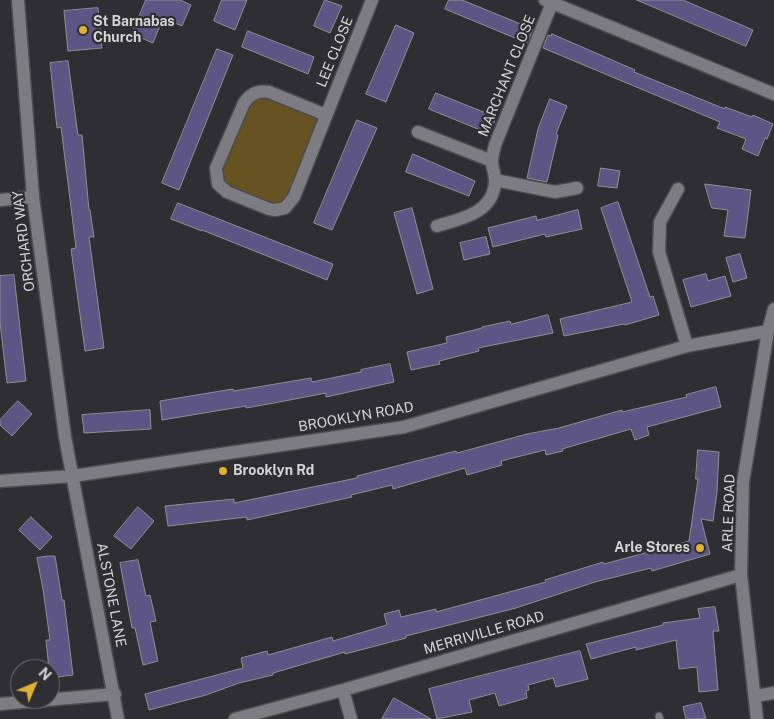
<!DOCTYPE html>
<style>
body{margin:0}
#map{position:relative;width:774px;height:719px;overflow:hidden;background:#2f2f33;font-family:"Public Sans",sans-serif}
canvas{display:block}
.north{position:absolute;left:10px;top:659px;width:50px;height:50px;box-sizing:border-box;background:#2f2f33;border:1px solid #717174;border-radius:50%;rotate:45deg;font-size:14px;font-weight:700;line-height:20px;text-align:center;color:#d4d4d6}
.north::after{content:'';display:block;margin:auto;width:18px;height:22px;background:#e0b034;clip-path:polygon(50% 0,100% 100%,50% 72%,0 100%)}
</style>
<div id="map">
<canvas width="774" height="719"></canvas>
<div class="north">N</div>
</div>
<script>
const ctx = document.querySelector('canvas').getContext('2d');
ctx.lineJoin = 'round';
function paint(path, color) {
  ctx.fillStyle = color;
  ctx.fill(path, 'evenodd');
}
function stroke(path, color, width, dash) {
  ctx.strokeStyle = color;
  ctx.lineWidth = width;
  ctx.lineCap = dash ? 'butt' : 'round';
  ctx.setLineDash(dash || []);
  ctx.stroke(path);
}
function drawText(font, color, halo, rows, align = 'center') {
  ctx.font = font + ' "Public Sans",sans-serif';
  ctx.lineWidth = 4.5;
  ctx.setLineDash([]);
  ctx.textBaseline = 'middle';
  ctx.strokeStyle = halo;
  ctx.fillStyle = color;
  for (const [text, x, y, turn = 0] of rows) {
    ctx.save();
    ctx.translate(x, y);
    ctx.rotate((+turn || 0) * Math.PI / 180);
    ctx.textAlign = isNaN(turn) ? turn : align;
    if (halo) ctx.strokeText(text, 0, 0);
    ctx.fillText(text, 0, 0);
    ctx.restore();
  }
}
const green = new Path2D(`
 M255 93 326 115 285 208 227 192 216 178Z`);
const building = new Path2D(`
 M146 0H180L191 5 182 26 163 18 153 43 132 34Z
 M222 0H247L235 30 214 21Z
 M325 0 342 6 330 33 314 26Z
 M449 0H462L533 29 527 43 445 9Z
 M637 0H683L753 30 746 46Z
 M98 8 102 48 68 51 64 11Z
 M396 25 414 33 386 102 366 94Z
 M248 31 314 57 308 74 242 47Z
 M552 34 635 70 634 72 725 109V107L752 117 753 115 773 124 767 139 765 138 758 156 742 149 746 139 717 128 720 122 543 48 548 35 551 36Z
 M217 49 233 55 179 190 162 183Z
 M68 61 78 135H82L89 210H90L94 237H89L104 348 85 351 71 249 76 248 61 127 57 128 50 63Z
 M436 93 496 117 490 134 429 109Z
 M550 99 567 106 556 134 558 135 547 182 527 178 538 129Z
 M357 120 377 128 332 230 314 223Z
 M413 154 475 181 469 196 406 172Z
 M601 168 620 171 617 188 598 186Z
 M705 184 751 190 745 238 724 236 728 210 712 208Z
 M618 202 650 297 653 296 659 315 625 325 624 324 564 336 560 319 632 302 601 208Z
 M178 203 333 264 327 280 202 230V231L171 219Z
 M412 208 433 289 417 294 394 213Z
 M578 210 582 229 546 237 545 234 493 247 488 228 536 216 537 220Z
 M486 237 490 254 464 260 460 243Z
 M740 254 747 278 733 282 726 258Z
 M706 274 708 281 725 276 731 296 691 307 683 280Z
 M14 275 26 381 7 383 0 322V276Z
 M548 315 553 333 478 348 479 351 439 361 440 364 411 370 407 352 447 343 446 337 482 328V327L510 321 511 324Z
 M390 364 394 382 326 397V393L274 403 246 408V406L162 420 160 401 233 389 234 391 311 378 312 382 361 372V370Z
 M716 387 721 407 647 427 649 435 635 440 631 429 562 449 563 451 546 455 545 450 501 461 502 465 467 475 465 468 393 489 392 485 351 495 352 497 247 520V517L168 526 165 506 234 499V503L357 478V476L456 451 457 453 527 434 559 428 622 410V412L687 397 686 395Z
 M18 401 32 414 12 436 0 425V420Z
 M150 410 151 429 84 433 82 415Z
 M698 450 719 452 717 492 713 521 701 519 710 554 652 571 651 568 595 582 516 608 406 636V638L345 654V652L273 673V675L239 683 206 695 149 710 145 694 243 668 241 658 267 651 268 655 332 637 333 641 387 625 384 614 399 610 401 617 436 609V612L546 582 545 580 603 562 604 564 689 541 698 479H696Z
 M138 507 154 521 131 549 114 536Z
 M31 517 52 537 40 550 19 530Z
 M49 556H55L62 600H64L73 675 50 678 46 640H50L43 589 37 558Z
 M138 560 146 596 150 595 156 621 150 622 158 661 143 665 135 628H132L120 563Z
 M715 607 719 631H713L718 690 699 692 697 667 679 669 676 640 636 650V647L591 659 586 644 663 625V623L700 618 698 609Z
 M580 651 588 679 556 687 553 678 528 685 529 690 526 691 527 698 499 706 495 693 469 700 472 712 437 719 429 689Z
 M394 698 431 719H382Z
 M701 703 706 719H686L683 707Z`);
const lane = new Path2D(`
 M659 716 660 719`);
const street = new Path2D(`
 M545 0 774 94
 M326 115 269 92C258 90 250 94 244 103L216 168 218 184 227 192 269 209 275 210 285 208 294 197 372 0
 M418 132 492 161
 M495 180 555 192 577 188
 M678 189 660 222 659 252 687 346
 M0 200 33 197
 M437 226C461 219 494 213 495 181 495 174 492 167 492 161 492 156 494 150 495 145L552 3
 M343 690 351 719
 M755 696 774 693
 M0 704 115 694
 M235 719 343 690 741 575`);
const secondary = new Path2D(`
 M18 0 33 197 65 437 118 719
 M0 481 73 476 404 427 687 346 768 331
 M757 719 741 575 743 482 768 331 774 309`);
const markers = [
 [83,30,5,"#e0b034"],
 [223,471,5,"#e0b034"],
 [700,548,5,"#e0b034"]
];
const poiNames = [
 ["St Barnabas",93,22],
 ["Church",93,38],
 ["Brooklyn Rd",233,471],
 ["Arle Stores",690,548,"right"]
];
const streetNames = [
 ["LEE CLOSE",335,52,-68],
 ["MARCHANT CLOSE",507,76,-68],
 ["ORCHARD WAY",24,241,-97],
 ["BROOKLYN ROAD",356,417,-10],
 ["ARLE ROAD",729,513,-88],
 ["ALSTONE LANE",111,595,79],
 ["MERRIVILLE ROAD",484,633,-16]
];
paint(green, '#675221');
paint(building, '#5d5685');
stroke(building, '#8e8e92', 1);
stroke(lane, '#4c4c4f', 9);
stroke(street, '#4c4c4f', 15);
stroke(secondary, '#4c4c4f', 15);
stroke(lane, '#7d7c81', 7);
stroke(street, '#7d7c81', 12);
stroke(secondary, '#7d7c81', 12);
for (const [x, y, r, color] of markers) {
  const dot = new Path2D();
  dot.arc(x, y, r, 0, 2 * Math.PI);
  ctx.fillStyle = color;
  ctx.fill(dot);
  stroke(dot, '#2f2f33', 2);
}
drawText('bold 14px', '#d4d4d6', '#2f2f33', poiNames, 'left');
drawText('14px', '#d4d4d6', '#2f2f33', streetNames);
</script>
